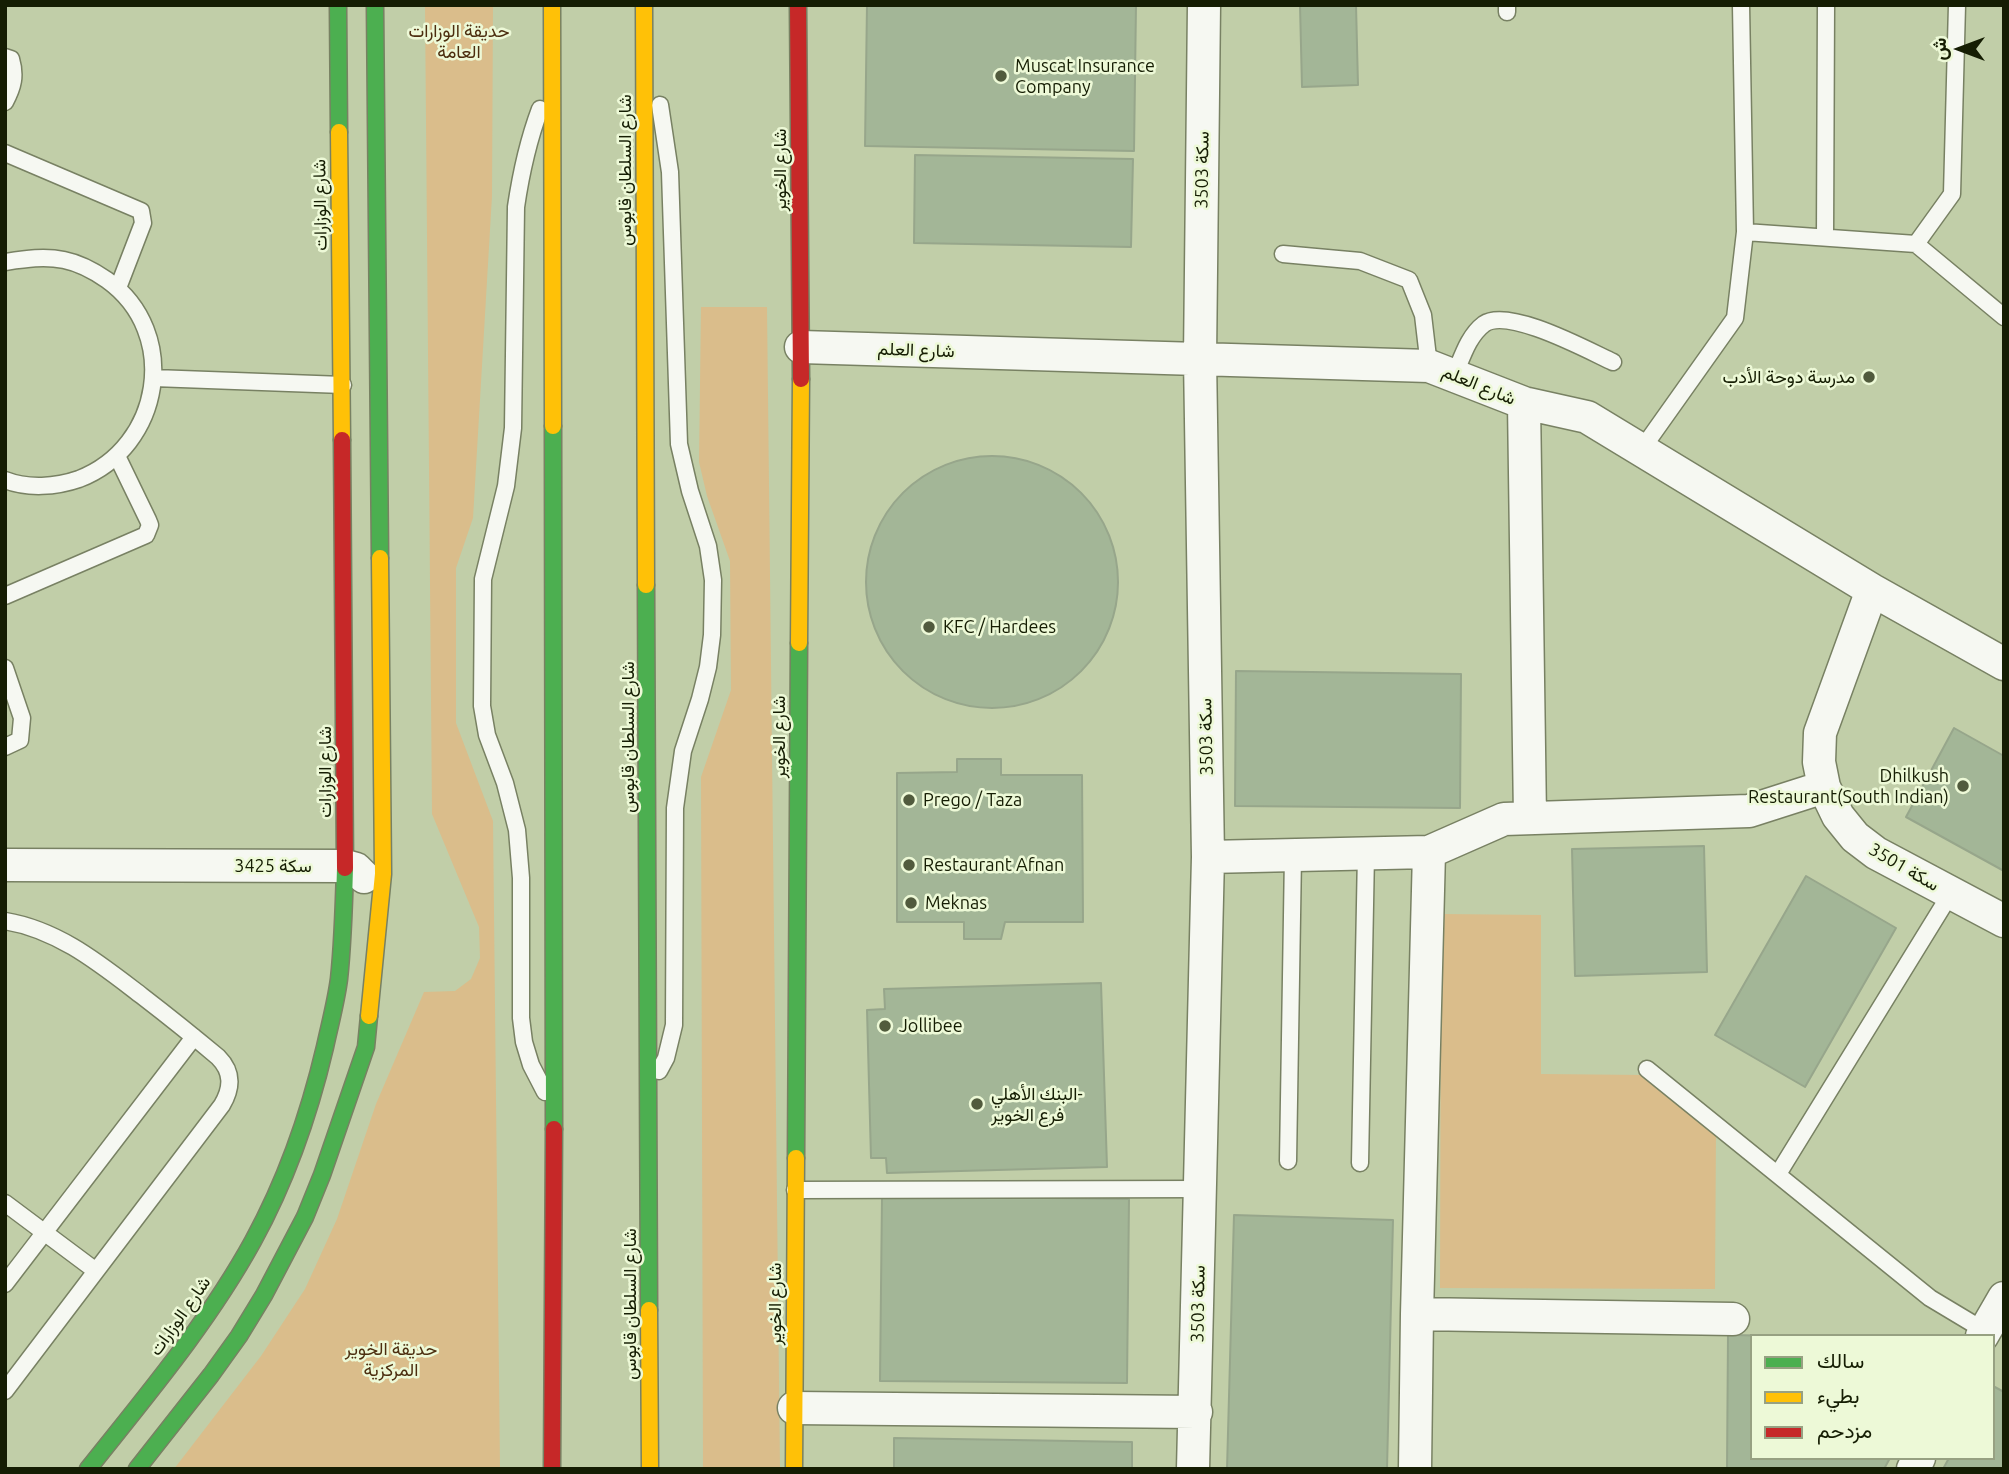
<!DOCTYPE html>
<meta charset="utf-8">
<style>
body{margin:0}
#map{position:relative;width:2009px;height:1474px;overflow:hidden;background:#c1cea8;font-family:Ubuntu,Vazirmatn,sans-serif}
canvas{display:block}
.frame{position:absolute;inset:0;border:7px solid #151d03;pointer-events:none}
.legend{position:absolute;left:1750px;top:1334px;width:245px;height:126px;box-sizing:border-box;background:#edf9d7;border:2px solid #97a182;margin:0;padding:9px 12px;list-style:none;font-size:21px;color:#151d03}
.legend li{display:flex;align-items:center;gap:14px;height:35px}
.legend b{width:35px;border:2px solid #97a182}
.north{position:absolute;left:1925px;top:14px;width:70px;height:70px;-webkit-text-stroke:5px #edf9d7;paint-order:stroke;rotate:270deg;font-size:19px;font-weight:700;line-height:28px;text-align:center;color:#151d03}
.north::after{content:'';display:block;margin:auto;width:24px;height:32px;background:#151d03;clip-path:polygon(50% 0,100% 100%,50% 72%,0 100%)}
</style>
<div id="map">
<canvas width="2009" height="1474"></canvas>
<div class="frame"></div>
<ul class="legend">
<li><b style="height:9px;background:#4caf50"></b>سالك</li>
<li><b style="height:9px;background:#ffc107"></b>بطيء</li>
<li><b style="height:9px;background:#c62828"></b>مزدحم</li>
</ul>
<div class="north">ش</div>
</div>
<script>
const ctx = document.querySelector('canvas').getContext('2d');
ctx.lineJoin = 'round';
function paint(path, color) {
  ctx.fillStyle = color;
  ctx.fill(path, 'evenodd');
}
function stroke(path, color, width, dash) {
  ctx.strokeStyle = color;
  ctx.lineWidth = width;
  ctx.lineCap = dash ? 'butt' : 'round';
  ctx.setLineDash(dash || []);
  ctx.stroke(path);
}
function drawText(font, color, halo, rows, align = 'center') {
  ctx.font = font + ' Ubuntu,Vazirmatn,sans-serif';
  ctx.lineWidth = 5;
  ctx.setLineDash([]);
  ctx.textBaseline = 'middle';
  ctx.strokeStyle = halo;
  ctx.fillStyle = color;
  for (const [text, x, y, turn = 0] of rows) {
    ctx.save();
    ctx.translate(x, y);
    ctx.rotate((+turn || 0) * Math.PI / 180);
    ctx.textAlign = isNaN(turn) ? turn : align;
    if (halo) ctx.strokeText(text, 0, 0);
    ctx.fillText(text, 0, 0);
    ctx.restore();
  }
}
const green = new Path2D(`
 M425 5H493L492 196 473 518 456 568V723L493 821 500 1469H174L261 1356 305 1289 337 1219 376 1104 424 992 455 991 471 979 480 958 479 927 432 814Z
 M701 307H767L780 1469H703L701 777 731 690 730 561 707 496 699 462Z
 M1441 914 1541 915V1074L1645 1075 1716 1131 1715 1289 1440 1288Z`);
const building = new Path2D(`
 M867 5H1136L1134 151 865 146Z
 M1300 5H1356L1358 85 1302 87Z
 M915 155 1133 159 1131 247 914 243Z
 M866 582a126 126 0 1 1 252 0a126 126 0 1 1-252 0Z
 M1236 671 1461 674 1460 808 1235 806Z
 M1954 728 2004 756V871L1906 817Z
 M957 759H1001V775H1082L1083 922H1005L1001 939H964V922H897V773L957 772Z
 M1704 846 1707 972 1575 976 1572 849Z
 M1806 876 1896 928 1805 1087 1715 1035Z
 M1101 983 1107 1167 887 1173 886 1158H871L867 1010 885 1009 884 989Z
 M882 1196 1129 1199 1127 1383 880 1381Z
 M1234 1215 1393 1220 1387 1469H1227Z
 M1728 1335 1790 1336H1752V1458H1890L1884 1469H1727Z
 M1993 1386 2004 1392V1469H1943L1949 1458H1993Z
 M894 1438 1132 1442V1469H894Z`);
const lane = new Path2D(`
 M1741 5 1745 232 1916 244 1952 194 1957 5
 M1507 12V5
 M5 57 11 59C16 76 13 87 5 102
 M540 109C528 141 521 173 516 207L513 428 506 486 483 579 482 706 487 735 505 783 517 830 521 878V1018L524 1042 531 1065 545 1092
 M5 153 141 211 143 223 118 288
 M1825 237 1826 5
 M1916 244 2004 317
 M1283 254 1360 261 1409 280 1423 315 1429 366
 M5 262C25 259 44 256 64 260 79 263 94 271 107 280 181 333 162 447 79 479 56 487 28 489 5 480
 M1454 376C1462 358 1468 336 1484 324 1508 307 1587 350 1613 362
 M154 378 343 385
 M1642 449 1735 318 1745 232
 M5 596 146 535 150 525 148 520 117 456
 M5 668 22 718 20 740 5 747
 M5 921C59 930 100 964 142 996 168 1016 193 1036 218 1057 233 1072 232 1088 222 1105L5 1391
 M1647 1069 1930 1298 1985 1331
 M659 1071 666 1058 674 1025 675 808 683 751 700 699 708 667 712 635 713 580 708 546 690 491 679 444 670 172 660 105
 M1288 1161 1293 855
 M1360 1163 1366 853
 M1778 1174 1951 893
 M795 1190 1201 1189
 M5 1203 96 1271
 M5 1284 194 1037`);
const street = new Path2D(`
 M801 347 1429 366 1524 403 1587 417 1872 590 2004 664
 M1524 403 1530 818
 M1872 590 1820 733 1819 762 1824 787 1838 816 1855 837 1876 853 2004 921
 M1429 852 1504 819 1749 811 1824 787
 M1208 857 1429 852 1417 1314 1415 1469
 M5 865 345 866 356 869 364 877
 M1417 1314 1733 1319
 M1982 1336 2004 1298
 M794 1408 1196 1412
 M1193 1469 1208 857 1200 358 1204 5
 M1913 1469 1919 1458`);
const fast = new Path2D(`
 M338 5 339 132
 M375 5 380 558
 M553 426 554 1129
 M646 585 649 1310
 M796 1158 799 643
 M88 1469C146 1396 208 1323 253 1241 287 1179 309 1115 325 1047 330 1024 336 1002 339 979 343 942 344 905 345 868
 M137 1469 211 1375 239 1336 264 1295 305 1217 322 1175 366 1047 369 1016`);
const slow = new Path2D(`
 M552 5 553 426
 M644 5 646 585
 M339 132 342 440
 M799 643 801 379
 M369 1016 383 874 380 558
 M649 1310 650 1469
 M794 1469 796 1158`);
const jam = new Path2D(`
 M798 5 801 379
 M342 440 345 868
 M552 1469 554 1129`);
const markers = [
 [1001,76,7,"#515b3d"],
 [1869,377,7,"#515b3d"],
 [929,627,7,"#515b3d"],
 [1963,786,7,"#515b3d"],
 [909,800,7,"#515b3d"],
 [909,865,7,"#515b3d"],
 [911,903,7,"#515b3d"],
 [885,1026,7,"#515b3d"],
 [977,1104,7,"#515b3d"]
];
const parkNames = [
 ["حديقة الوزارات",459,31],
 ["العامة",459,52],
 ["حديقة الخوير",391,1349],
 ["المركزية",391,1370]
];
const poiNames = [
 ["Muscat Insurance",1015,66],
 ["Company",1015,87],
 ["مدرسة دوحة الأدب",1855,377,"right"],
 ["KFC / Hardees",943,627],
 ["Dhilkush",1949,776,"right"],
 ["Restaurant(South Indian)",1949,797,"right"],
 ["Prego / Taza",923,800],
 ["Restaurant Afnan",923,865],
 ["Meknas",925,903],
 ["Jollibee",899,1026],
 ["البنك الأهلي-",991,1094],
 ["فرع الخوير",991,1115]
];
const streetNames = [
 ["شارع السلطان قابوس",625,170,-90],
 ["شارع الخوير",780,170,-90],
 ["سكة 3503",1202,170,-89],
 ["شارع الوزارات",320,205,-91],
 ["شارع العلم",916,350,2],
 ["شارع العلم",1479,385,22],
 ["شارع السلطان قابوس",628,737,-90],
 ["شارع الخوير",779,737,-90],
 ["سكة 3503",1206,737,-91],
 ["شارع الوزارات",325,772,-90],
 ["سكة 3425",273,866],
 ["سكة 3501",1904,867,30],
 ["شارع السلطان قابوس",630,1304,-90],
 ["شارع الخوير",775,1304,-90],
 ["سكة 3503",1198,1304,-89],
 ["شارع الوزارات",180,1316,-55]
];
paint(green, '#dabd8b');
paint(building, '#a3b697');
stroke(building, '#97a68b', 2);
stroke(lane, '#788163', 19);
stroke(street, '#788163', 35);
stroke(fast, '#788163', 19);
stroke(slow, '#788163', 19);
stroke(jam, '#788163', 19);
stroke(lane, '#f6f8f2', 16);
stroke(street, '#f6f8f2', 32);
stroke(fast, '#4caf50', 16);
stroke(slow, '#ffc107', 16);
stroke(jam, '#c62828', 16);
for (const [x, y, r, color] of markers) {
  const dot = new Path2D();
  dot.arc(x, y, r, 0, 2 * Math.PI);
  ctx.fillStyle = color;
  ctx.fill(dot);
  stroke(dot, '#edf9d7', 2.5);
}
drawText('18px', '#4c2e0f', '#edf9d7', parkNames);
drawText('18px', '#151d03', '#edf9d7', poiNames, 'left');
drawText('18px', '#151d03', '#edf9d7', streetNames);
</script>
